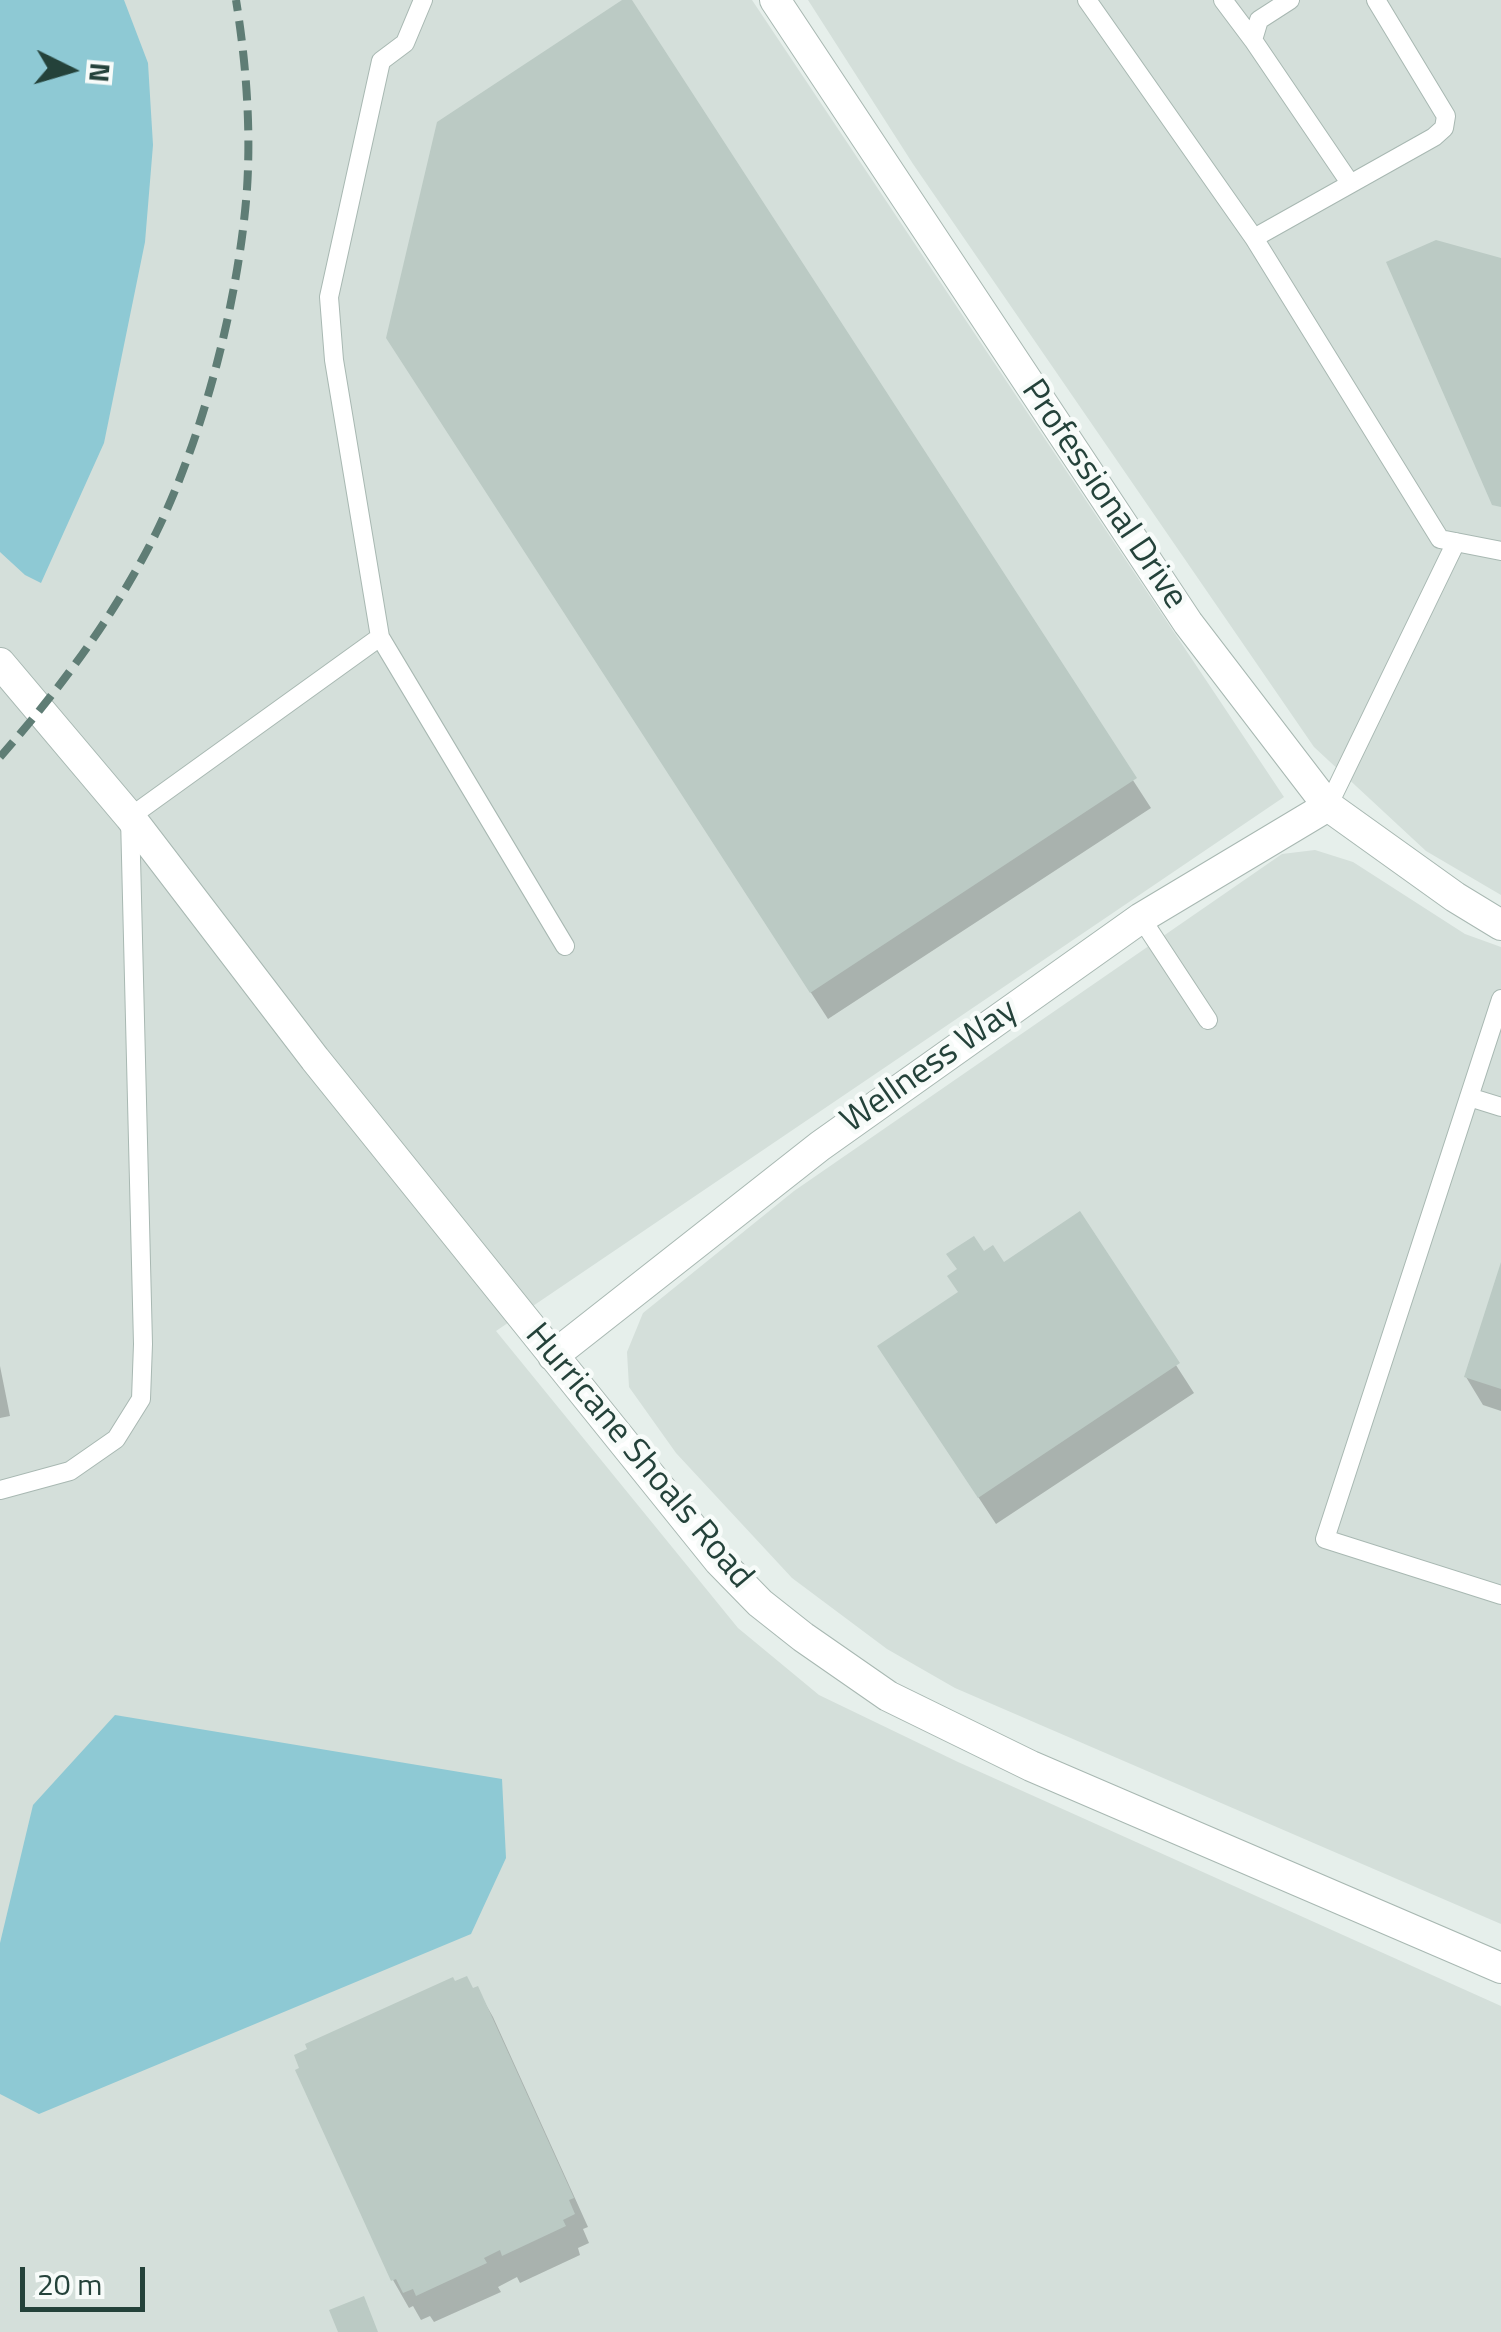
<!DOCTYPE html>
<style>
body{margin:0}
#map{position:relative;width:1501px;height:2332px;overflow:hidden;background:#e6efeb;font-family:"Titillium Web",sans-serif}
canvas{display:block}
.north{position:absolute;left:20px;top:20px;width:100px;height:100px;-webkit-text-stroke:8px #f7fbf9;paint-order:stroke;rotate:95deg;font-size:28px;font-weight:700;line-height:40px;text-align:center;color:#24423a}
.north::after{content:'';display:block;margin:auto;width:35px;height:45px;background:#24423a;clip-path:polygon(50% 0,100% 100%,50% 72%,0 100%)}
.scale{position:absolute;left:20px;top:2267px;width:125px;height:45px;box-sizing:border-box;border:5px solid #24423a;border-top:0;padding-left:12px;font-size:30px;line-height:35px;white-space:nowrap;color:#24423a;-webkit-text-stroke:8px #f7fbf9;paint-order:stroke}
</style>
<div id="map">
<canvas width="1501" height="2332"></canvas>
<div class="north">N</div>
<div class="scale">20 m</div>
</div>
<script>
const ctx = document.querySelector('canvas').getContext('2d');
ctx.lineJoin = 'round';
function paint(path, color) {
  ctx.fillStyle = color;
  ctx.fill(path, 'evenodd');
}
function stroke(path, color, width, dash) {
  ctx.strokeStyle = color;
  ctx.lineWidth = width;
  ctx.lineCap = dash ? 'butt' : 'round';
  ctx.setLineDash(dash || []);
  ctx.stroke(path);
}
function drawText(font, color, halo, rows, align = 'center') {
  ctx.font = font + ' "Titillium Web",sans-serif';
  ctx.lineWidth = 9;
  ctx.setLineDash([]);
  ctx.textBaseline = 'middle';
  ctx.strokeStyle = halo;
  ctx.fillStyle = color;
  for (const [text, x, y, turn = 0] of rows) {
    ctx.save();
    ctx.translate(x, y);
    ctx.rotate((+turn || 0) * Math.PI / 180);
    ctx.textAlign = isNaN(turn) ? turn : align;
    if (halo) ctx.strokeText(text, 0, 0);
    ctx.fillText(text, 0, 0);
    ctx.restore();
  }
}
const built = new Path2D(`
 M0 0H752L1284 797 496 1331 738 1628 819 1695 958 1762 1501 2006V2332H0Z
 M808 0H1501V895L1426 851 1314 747 913 164Z
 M1315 850 1353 862 1465 934 1501 947V1924L955 1688 887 1649 792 1578 676 1453 629 1387 627 1352 643 1313 794 1191 1282 854Z`);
const water = new Path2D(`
 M0 0H124L148 63 153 145 145 242 104 443 41 583 25 575 0 552Z
 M115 1715 502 1779 506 1858 471 1934 39 2114 0 2094V1943L33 1805Z`);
const shadow = new Path2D(`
 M627 0 1151 808 828 1019 406 367Z
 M1079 1215 1194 1393 996 1524 897 1374 960 1294 983 1255 1003 1265Z
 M1501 1267V1411L1483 1405 1466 1377Z
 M0 1366 10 1416 0 1418Z
 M477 1989 493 2017 588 2227 583 2229 589 2243 578 2248 580 2255 520 2283 517 2277 498 2287 501 2292 434 2322 430 2316 421 2320 413 2306 409 2308 393 2280 298 2071Z`);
const building = new Path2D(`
 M622 0H632L1137 778 810 993 386 338 437 122Z
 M1436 240 1501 258V507L1492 505 1386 262Z
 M1080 1211 1180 1363 978 1498 877 1346 958 1292 947 1276 957 1269 946 1254 974 1236 984 1251 993 1245 1004 1262Z
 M1501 1262V1389L1464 1377Z
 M467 1976 473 1988 478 1986 574 2198 569 2200 575 2214 563 2220 566 2226 502 2256 500 2250 484 2258 487 2263 416 2296 413 2289 403 2293 396 2279 391 2281 295 2070 299 2068 294 2055 307 2049 305 2044 453 1977 455 1981Z
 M364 2296 378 2332H338L329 2310Z`);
const service = new Path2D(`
 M1087 0 1254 238 1440 539 1501 551
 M1223 0 1253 40
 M1290 0 1259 20 1253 40 1350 183
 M1254 238 1434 137 1444 128 1446 116 1376 0
 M380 637 334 360 329 297 381 61 405 43 423 0
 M1328 806 1456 542
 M1141 918 1208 1020
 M1501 999 1325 1539 1501 1595
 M1469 1097 1501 1107
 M0 1490 70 1471 116 1439 141 1399 143 1344 130 817 380 637 565 946`);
const minor = new Path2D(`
 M0 663 130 817 315 1059 719 1561 760 1603 803 1637 888 1696 1031 1766 1501 1968
 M553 1356 820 1146 1141 918 1328 806`);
const tertiary = new Path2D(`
 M775 0 1188 623 1328 806 1455 897 1501 925`);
const rail = new Path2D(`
 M0 757C60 689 115 615 156 533 204 435 239 298 247 189 251 126 246 62 236 0`);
const streetNames = [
 ["Professional Drive",1103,495,56],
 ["Wellness Way",930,1067,-35],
 ["Hurricane Shoals Road",638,1457,50]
];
paint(built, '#d4dfda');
paint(water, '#8ec9d4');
paint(shadow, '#0003');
paint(building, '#bbcac4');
stroke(service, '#a8b8b2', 20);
stroke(minor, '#a8b8b2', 32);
stroke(tertiary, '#a8b8b2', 32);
stroke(service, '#fff', 18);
stroke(minor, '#fff', 30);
stroke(tertiary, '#fff', 30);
stroke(rail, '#5f7d75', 8, [20, 10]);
drawText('35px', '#24423a', '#f7fbf9', streetNames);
</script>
